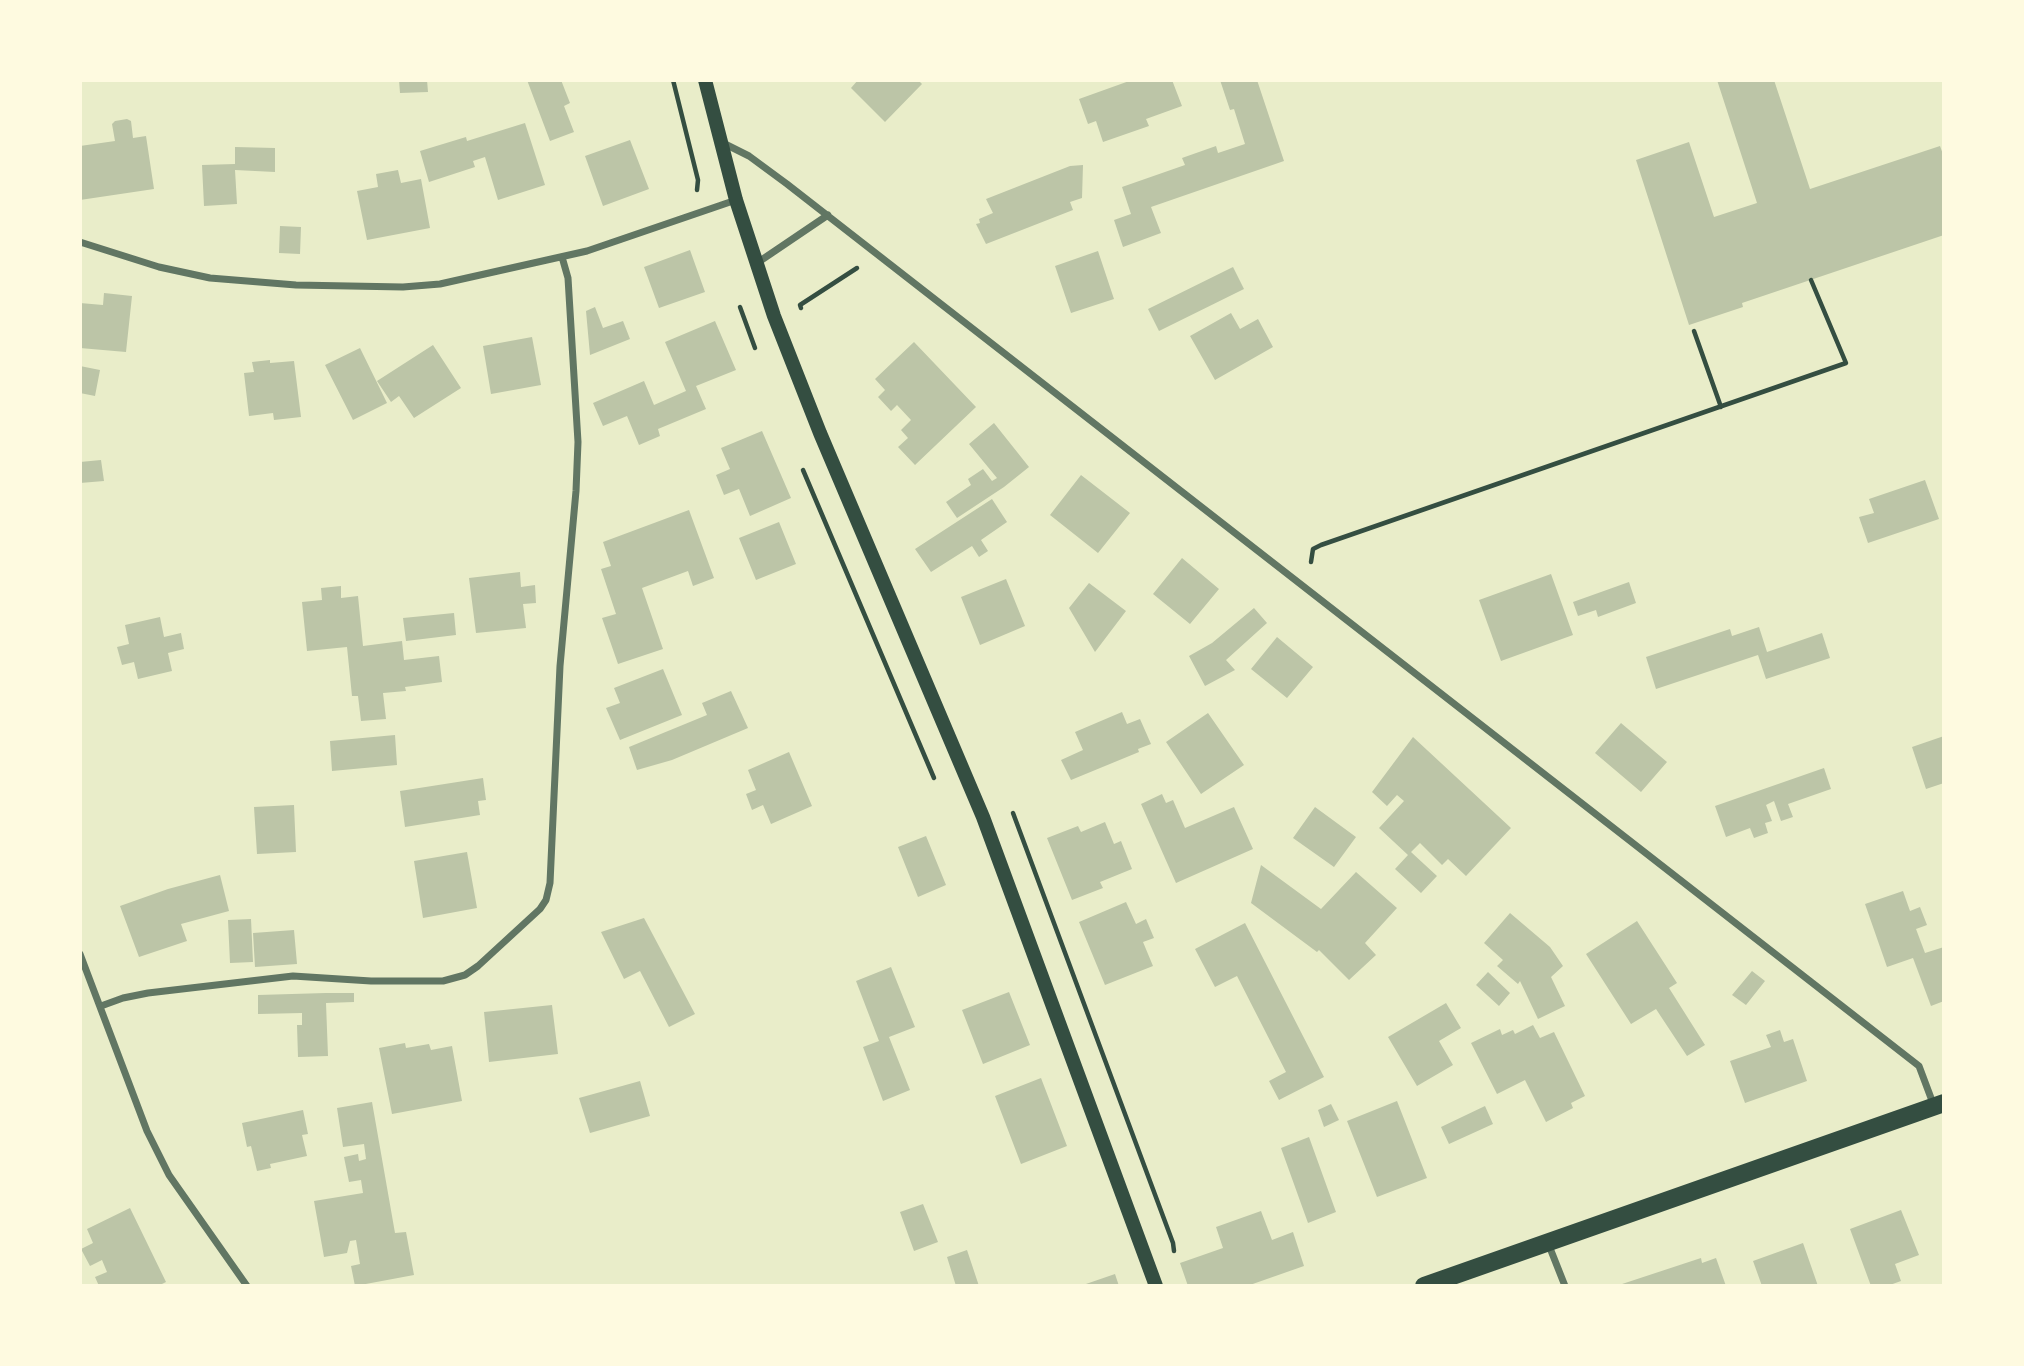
<!DOCTYPE html>
<style>
body{margin:0}
#map{position:relative;width:2024px;height:1366px;overflow:hidden;background:#e9edc9;font-family:Georgia,serif}
canvas{display:block}
.frame{position:absolute;inset:0;border:82px solid #fefae0;pointer-events:none}
</style>
<div id="map">
<canvas width="2024" height="1366"></canvas>
<div class="frame"></div>
</div>
<script>
const ctx = document.querySelector('canvas').getContext('2d');
ctx.lineJoin = 'round';
function paint(path, color) {
  ctx.fillStyle = color;
  ctx.fill(path, 'evenodd');
}
function stroke(path, color, width, dash) {
  ctx.strokeStyle = color;
  ctx.lineWidth = width;
  ctx.lineCap = dash ? 'butt' : 'round';
  ctx.setLineDash(dash || []);
  ctx.stroke(path);
}
const building = new Path2D(`
 M399 80H427L428 92 400 93Z
 M527 80H561L570 103 564 106 574 132 550 141Z
 M858 80H918L922 84 885 122 851 88Z
 M1132 80H1172L1182 106 1146 119 1149 126 1103 142 1096 121 1088 124 1079 99Z
 M1220 80H1257L1284 161 1151 207 1161 233 1123 247 1114 220 1131 214 1122 187 1185 165 1182 158 1216 146 1218 153 1245 144 1234 109 1230 110Z
 M1717 80H1774L1810 189 1940 146 1944 157V235L1742 303 1743 307 1689 325 1636 160 1689 142 1714 217 1757 203Z
 M127 119 131 121 133 138 146 136 154 189 80 200V146L115 141 112 124 115 121Z
 M525 123 545 185 498 200 485 157 473 161 475 167 429 182 420 151 466 137 467 141Z
 M630 140 649 189 603 206 585 156Z
 M235 147 275 148V172L235 170 237 204 204 206 202 165 235 164Z
 M1083 165 1082 198 1070 202 1073 210 986 244 976 224 980 223 979 219 993 213 986 199 1070 166Z
 M398 170 401 183 421 179 430 228 367 240 357 191 378 187 376 174Z
 M280 226 301 227 300 254 279 253Z
 M690 250 705 292 659 308 644 267Z
 M1098 251 1114 299 1071 313 1055 266Z
 M1233 267 1244 289 1159 331 1148 309Z
 M104 293 132 296 126 352 80 348V303L103 305Z
 M595 307 603 328 623 321 630 339 590 355 586 311Z
 M1231 313 1240 329 1258 319 1273 347 1215 380 1190 336Z
 M715 321 736 370 696 386 706 409 658 429 660 436 639 445 627 416 603 426 593 403 644 381 654 405 686 391 665 342Z
 M532 337 541 385 491 394 483 346Z
 M914 342 976 407 915 465 898 447 908 438 901 430 911 420 897 405 891 411 878 397 885 390 875 379Z
 M433 345 461 388 414 418 399 396 391 402 377 381Z
 M360 348 387 403 353 420 325 365Z
 M270 360V363L294 361 301 417 274 420 273 413 249 416 244 373 254 372 252 362Z
 M80 366 100 370 95 396 80 393Z
 M994 423 1029 467 1004 487 957 518 946 502 971 485 968 479 983 469 992 481 997 478 969 444Z
 M762 431 791 498 750 516 739 489 724 495 716 475 730 469 721 448Z
 M101 460 104 481 80 483V462Z
 M1081 475 1130 513 1098 553 1050 515Z
 M1925 480 1939 519 1868 543 1859 517 1874 513 1869 499Z
 M992 499 1007 522 981 540 988 551 979 557 972 546 931 572 915 549Z
 M689 510 714 578 693 586 688 571 642 588 663 649 618 664 602 618 616 614 601 569 611 566 603 542Z
 M779 522 796 564 756 580 739 538Z
 M1182 558 1219 589 1190 624 1153 594Z
 M520 572 521 587 535 585 536 603 523 604 526 628 476 633 469 578Z
 M1551 574 1573 635 1501 661 1479 600Z
 M1006 579 1025 626 980 645 961 597Z
 M1629 582 1636 603 1598 617 1596 610 1578 616 1573 602Z
 M1089 583 1126 611 1095 652 1069 608Z
 M341 586V598L358 596 363 646 402 641 404 660 439 656 442 682 405 687 406 691 383 693 386 719 361 721 358 696H352L347 647 307 651 302 602 322 600 321 588Z
 M1254 608 1267 623 1226 660 1235 670 1205 686 1189 656 1212 643Z
 M454 613 456 635 406 641 403 618Z
 M160 617 164 637 181 633 184 649 168 653 172 671 138 679 134 662 122 665 117 647 129 644 125 625Z
 M1759 627 1767 652 1822 633 1830 658 1766 679 1758 655 1656 689 1646 657 1730 629 1732 636Z
 M1277 637 1313 667 1287 698 1251 669Z
 M663 669 682 715 620 740 606 708 620 703 614 688Z
 M731 691 748 728 672 760 637 770 629 747 707 715 702 703Z
 M1122 712 1127 724 1140 719 1151 744 1138 749 1139 752 1071 780 1061 760 1083 750 1075 732Z
 M1208 713 1244 765 1201 794 1166 742Z
 M1621 723 1667 762 1641 792 1595 753Z
 M395 735 397 765 332 771 330 741Z
 M1944 736V783L1926 789 1912 747Z
 M1413 737 1511 828 1466 876 1448 859 1442 865 1420 843 1411 852 1437 876 1421 893 1395 869 1408 855 1379 828 1404 801 1397 795 1387 806 1372 792Z
 M789 752 812 806 771 824 763 805 752 810 746 794 756 790 748 770Z
 M1824 768 1831 789 1788 804 1793 817 1781 821 1774 801 1766 805 1772 821 1765 823 1768 833 1754 838 1750 828 1726 837 1715 806Z
 M483 778 486 800 478 801 480 815 405 827 400 791Z
 M1162 794 1166 803 1173 800 1185 828 1234 807 1253 849 1176 883 1141 804Z
 M294 805 296 852 257 854 254 807Z
 M1315 807 1356 837 1334 867 1293 838Z
 M1105 822 1114 844 1121 841 1132 869 1100 882 1103 888 1072 900 1047 838 1078 826 1081 832Z
 M926 836 946 885 918 897 898 847Z
 M467 852 477 908 423 918 414 861Z
 M1261 865 1321 909 1356 872 1397 908 1365 943 1376 955 1349 980 1319 950 1317 952 1251 903Z
 M220 875 229 911 181 924 187 941 139 957 120 906 168 889Z
 M1903 891 1910 911 1920 907 1927 925 1916 929 1925 953 1944 947V1001L1931 1006 1913 958 1887 967 1865 904Z
 M1126 902 1136 924 1146 919 1154 938 1143 942 1153 966 1105 985 1079 922Z
 M1510 913 1550 947 1563 966 1551 977 1565 1006 1538 1019 1520 981 1518 984 1497 966 1503 960 1484 943Z
 M644 918 695 1014 669 1027 640 971 624 979 601 932Z
 M251 919 253 962 230 963 228 920Z
 M1637 921 1677 983 1669 988 1705 1045 1687 1056 1656 1009 1631 1024 1586 954Z
 M1245 923 1324 1077 1279 1100 1269 1081 1286 1072 1237 976 1215 987 1195 949Z
 M294 930 297 964 255 967 253 933Z
 M891 967 915 1027 889 1037 910 1090 883 1101 863 1047 879 1041 856 981Z
 M1752 971 1765 981 1746 1005 1732 995Z
 M1488 972 1510 993 1499 1006 1476 985Z
 M1009 992 1030 1045 983 1064 962 1010Z
 M326 993H354V1002L326 1003 328 1056 298 1057 297 1025H302V1013L258 1014V995Z
 M1446 1003 1461 1028 1439 1041 1453 1065 1417 1086 1388 1037Z
 M552 1005 558 1054 489 1062 484 1012Z
 M1533 1025 1540 1038 1554 1032 1585 1096 1571 1103 1573 1108 1546 1122 1525 1080 1497 1094 1471 1043 1500 1029 1502 1035 1513 1030 1515 1034Z
 M1780 1030 1784 1042 1793 1039 1807 1081 1745 1103 1730 1061 1771 1047 1766 1035Z
 M405 1043 406 1048 429 1044 431 1050 452 1046 462 1101 392 1114 379 1048Z
 M1041 1078 1067 1146 1021 1164 995 1096Z
 M640 1081 650 1116 590 1133 579 1098Z
 M1397 1101 1427 1178 1377 1197 1347 1121Z
 M372 1102 395 1233 406 1232 414 1275 355 1286 351 1266 360 1264 356 1240 350 1241 347 1253 324 1257 314 1201 363 1193 361 1180 349 1182 344 1157 358 1154 359 1161 366 1159 364 1144 343 1147 337 1108Z
 M1331 1104 1339 1120 1324 1127 1318 1110Z
 M1485 1106 1493 1124 1449 1144 1441 1127Z
 M303 1110 308 1134 302 1135 307 1156 270 1164 271 1168 257 1171 251 1146 247 1147 242 1123Z
 M1309 1137 1336 1212 1308 1223 1281 1148Z
 M923 1204 938 1242 914 1251 900 1212Z
 M130 1208 166 1282 158 1286H99L95 1277 107 1272 102 1260 90 1266 81 1249 93 1243 87 1229Z
 M1901 1210 1919 1255 1895 1264 1901 1281 1887 1286H1871L1850 1229Z
 M1261 1211 1272 1240 1293 1232 1304 1266 1247 1286H1188L1180 1263 1223 1248 1216 1227Z
 M1803 1243 1818 1286H1762L1753 1261Z
 M967 1250 979 1286H956L947 1257Z
 M1701 1258 1702 1263 1716 1258 1726 1286H1616Z
 M1115 1274 1119 1286H1083V1285Z`);
const path = new Path2D(`
 M673 80 698 180 697 190
 M740 307 755 348
 M801 308 800 305 857 268
 M1694 331 1721 407
 M803 470 934 778
 M1311 562 1313 549 1321 545 1846 363 1811 280
 M1013 813 1173 1243 1174 1251`);
const minor = new Path2D(`
 M721 142 749 156 787 184 1919 1066 1934 1106
 M80 242 159 267 210 278 296 285 403 287 440 284 587 251 736 200
 M757 263 828 215
 M80 954 147 1131 169 1175 247 1286
 M101 1006 123 998 148 993 293 976 371 981H443L465 975 478 966 540 909 546 900 550 883 560 666 576 491 578 442 568 278 562 257
 M1548 1243 1565 1286`);
const secondary = new Path2D(`
 M705 80 736 200 774 316 820 433 983 817 1156 1286`);
const primary = new Path2D(`
 M1424 1286 1944 1103`);
paint(building, '#bcc5a7');
stroke(path, '#344e41', 4.5);
stroke(minor, '#617663', 7);
stroke(secondary, '#344e41', 14);
stroke(primary, '#344e41', 18);
</script>
